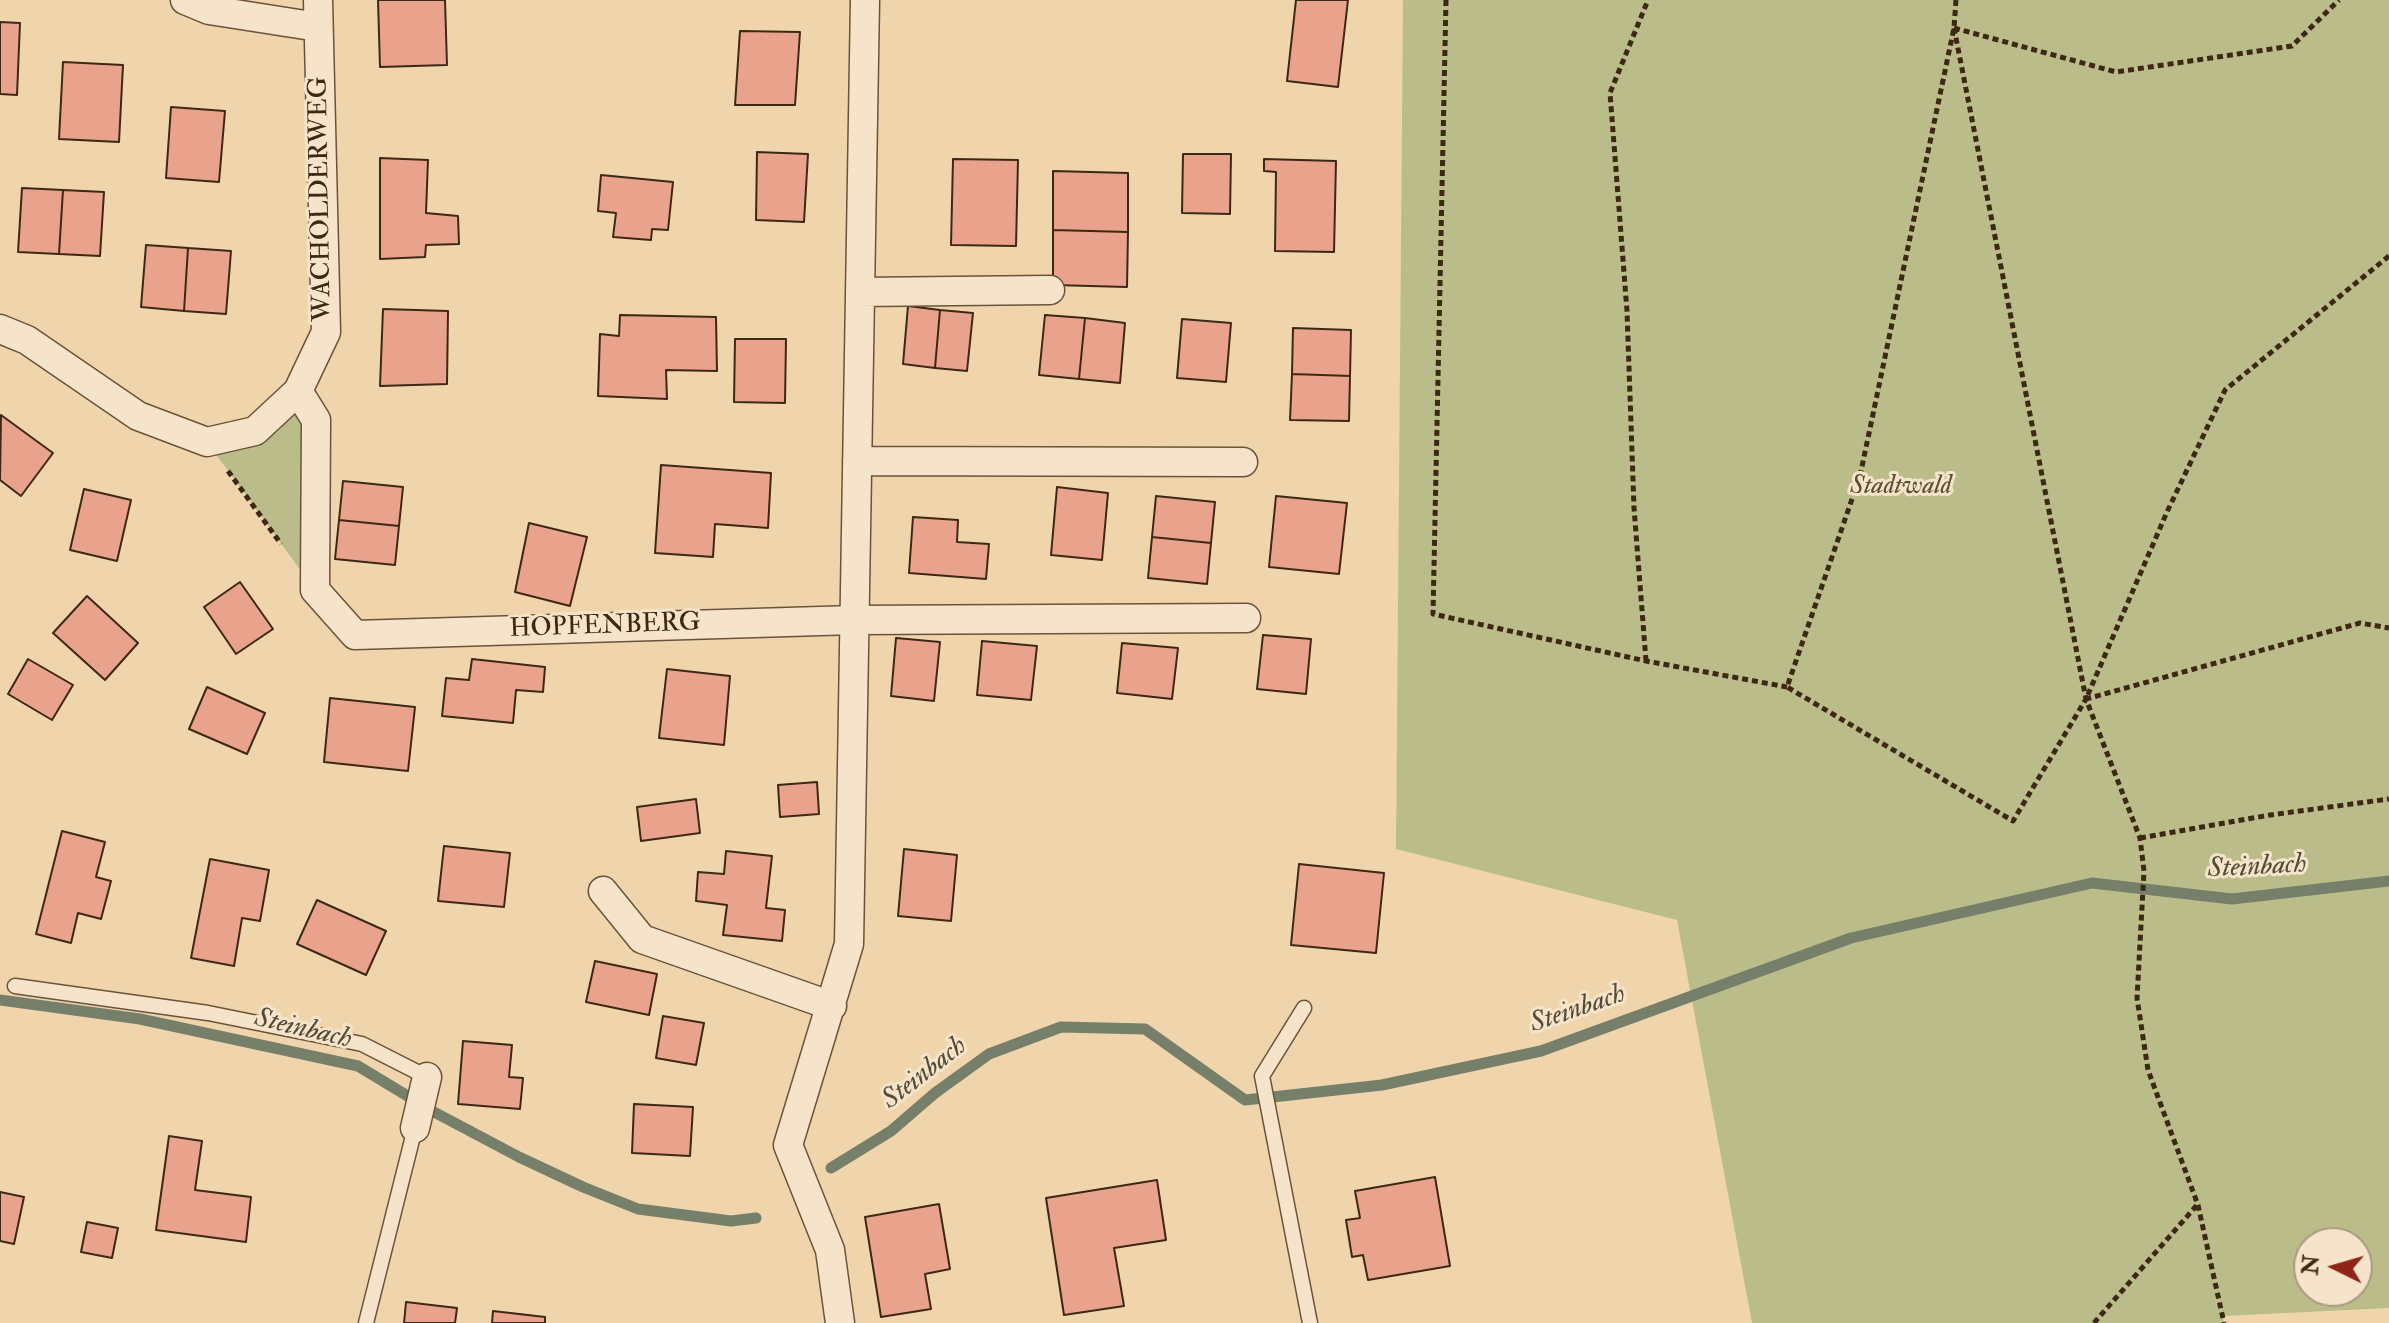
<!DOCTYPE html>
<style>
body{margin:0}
#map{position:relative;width:2389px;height:1323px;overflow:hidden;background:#f0d5ac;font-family:"IM FELL Double Pica",serif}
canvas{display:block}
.north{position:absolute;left:2293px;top:1227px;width:80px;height:80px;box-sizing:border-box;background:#f5e4c9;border:2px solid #ab9981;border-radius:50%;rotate:275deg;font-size:22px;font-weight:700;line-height:32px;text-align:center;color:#3d2814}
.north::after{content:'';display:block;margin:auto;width:28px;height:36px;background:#8f2418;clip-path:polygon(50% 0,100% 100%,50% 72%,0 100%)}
</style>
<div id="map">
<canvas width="2389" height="1323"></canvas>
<div class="north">N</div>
</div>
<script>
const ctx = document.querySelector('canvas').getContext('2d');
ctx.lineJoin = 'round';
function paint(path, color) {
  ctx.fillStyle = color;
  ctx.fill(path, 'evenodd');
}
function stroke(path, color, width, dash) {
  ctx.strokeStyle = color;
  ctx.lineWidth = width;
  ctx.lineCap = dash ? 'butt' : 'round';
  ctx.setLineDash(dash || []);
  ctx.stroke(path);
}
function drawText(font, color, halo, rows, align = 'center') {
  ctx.font = font + ' "IM FELL Double Pica",serif';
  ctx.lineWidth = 6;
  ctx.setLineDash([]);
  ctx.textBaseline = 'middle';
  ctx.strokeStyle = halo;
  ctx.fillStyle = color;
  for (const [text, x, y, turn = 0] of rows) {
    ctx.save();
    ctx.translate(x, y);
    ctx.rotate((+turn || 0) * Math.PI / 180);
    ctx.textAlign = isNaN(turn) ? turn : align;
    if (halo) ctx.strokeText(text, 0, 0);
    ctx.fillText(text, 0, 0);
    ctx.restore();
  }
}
const green = new Path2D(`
 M1403 0H2389V1308L2223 1316 2224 1323H1752L1677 920 1396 849ZM2357 1243V1291H2309V1243Z
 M298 391 316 420 315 590 207 442Z`);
const stream = new Path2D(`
 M0 1000 140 1019 358 1066 434 1112 519 1157 583 1187 638 1209 731 1221 756 1218
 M831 1168 891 1131 935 1093 989 1054 1061 1027 1145 1029 1245 1100 1382 1085 1541 1051 1851 938 2092 883 2232 899 2389 881`);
const building = new Path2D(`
 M378 0H445L447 65 380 67Z
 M1296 0H1348L1338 87 1287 81Z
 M0 22 20 23 17 95 0 94Z
 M740 31 800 32 795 105H735Z
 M63 62 123 65 119 142 59 139Z
 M171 107 225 111 219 182 166 178Z
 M757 152 808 154 804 222 756 220Z
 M1183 154H1231L1230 214 1182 213Z
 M380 158 428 160 426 213 458 216 459 244 426 245 425 257 380 259Z
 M953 159 1018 160 1016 246 951 245Z
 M1264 159 1336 161 1334 252 1275 251 1276 172 1264 171Z
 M1053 171 1128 173V232L1053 230Z
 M601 175 673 182 668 230 652 229 651 240 613 237 616 213 598 211Z
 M22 188 63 190 59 254 18 252Z
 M63 190 104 192 100 256 59 254Z
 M1053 230 1128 232 1127 287 1053 285Z
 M146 245 188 248 184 311 141 307Z
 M188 248 231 251 226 314 184 311Z
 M908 306 940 310 935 368 903 364Z
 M383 309 448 311 447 384 380 386Z
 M940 310 973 313 967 371 935 368Z
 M620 315 716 317 717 371 666 370 667 399 598 396 600 334 619 336Z
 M1045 315 1085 318 1079 379 1039 375Z
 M1085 318 1125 323 1120 383 1079 379Z
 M1182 319 1231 323 1226 382 1177 378Z
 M1293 328 1351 330 1350 376 1292 374Z
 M735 339H786L785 403 734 402Z
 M1292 374 1350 376 1349 421 1290 420Z
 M1 415 53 453 21 496 0 480Z
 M661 465 771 473 768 528 715 524 713 557 655 553Z
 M343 481 403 487 399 526 339 520Z
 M1057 487 1108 493 1102 560 1051 555Z
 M84 489 131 500 117 561 70 550Z
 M1156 496 1215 502 1211 543 1152 537Z
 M1276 496 1347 503 1339 574 1269 567Z
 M913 517 958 520 957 542 989 544 986 579 909 573Z
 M339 520 399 526 395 565 335 559Z
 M529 523 587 537 570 606 515 592Z
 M1152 537 1211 543 1207 584 1148 578Z
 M240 582 273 629 236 654 204 607Z
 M87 596 138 643 105 680 53 633Z
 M1263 635 1311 639 1306 694 1257 689Z
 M896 638 940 642 934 701 891 696Z
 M982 641 1037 646 1031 700 977 695Z
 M1122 643 1178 648 1172 699 1117 693Z
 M28 659 73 685 52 720 8 694Z
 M472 659 545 667 543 692 516 690 513 723 442 716 446 678 469 680Z
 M667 669 730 676 724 745 659 738Z
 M207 687 265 713 247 754 189 729Z
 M330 698 415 707 408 771 324 762Z
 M817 782 819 814 780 817 778 785Z
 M696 799 700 833 641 841 637 807Z
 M62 831 105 842 96 877 111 881 101 919 78 913 71 943 36 934Z
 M444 846 510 853 504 907 438 901Z
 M904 849 957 855 951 921 898 916Z
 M726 851 772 856 766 908 785 910 782 941 723 935 727 905 696 901 698 872 724 874Z
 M210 859 269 870 260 921 242 918 234 966 191 958Z
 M1299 864 1384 873 1376 953 1291 945Z
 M317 900 386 931 366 975 297 944Z
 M595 961 657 974 649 1015 586 1002Z
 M663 1016 704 1023 696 1065 656 1058Z
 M463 1041 512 1045 509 1077 523 1078 520 1109 458 1104Z
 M634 1104 693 1107 690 1156 632 1153Z
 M169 1136 202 1141 195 1190 251 1197 246 1242 156 1230Z
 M1435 1177 1450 1266 1368 1280 1363 1255 1352 1257 1346 1220 1360 1218 1355 1191Z
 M1157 1180 1166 1240 1114 1248 1124 1306 1064 1315 1046 1198Z
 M0 1192 24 1197 14 1244 0 1241Z
 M939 1204 950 1269 925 1274 931 1309 881 1317 865 1217Z
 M87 1222 118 1228 112 1258 81 1252Z
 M406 1302 457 1308 455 1323H404Z
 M493 1311 545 1317V1323H492Z`);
const path = new Path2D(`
 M1446 0 1433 614 1646 661 1787 687
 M1956 0 1954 28 1860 476 1787 687 2013 821 2086 699
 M1954 28 2086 699 2140 838 2144 871 2137 998 2148 1070 2198 1205 2224 1323
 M1954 28 2116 72 2292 46 2339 0
 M2389 256 2225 390 2167 512 2086 699 2360 623 2389 628
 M228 471 281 544
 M1646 661 1634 508 1627 311 1610 93 1648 0
 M2140 838 2270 815 2389 799
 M2094 1323 2197 1205`);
const lane = new Path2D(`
 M15 986 208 1013 362 1044 427 1077
 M1304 1008 1262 1076 1310 1323
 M366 1323 415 1128`);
const street = new Path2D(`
 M185 0 209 10 318 27
 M860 292 1050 290
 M0 329 27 340 138 416 207 442 255 431 298 391 326 332 318 0
 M298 391 316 420 315 590 355 635 854 620 1246 618
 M857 461 1243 462
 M603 891 642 939 832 1006
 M415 1128 427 1077
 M840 1323 830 1250 788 1145 849 944 865 0`);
const streetNames = [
 ["WACHOLDERWEG",322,199,-91],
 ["HOPFENBERG",605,627,-2]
];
const parkNames = [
 ["Stadtwald",1901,487]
];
const waterNames = [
 ["Steinbach",2257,868,-3],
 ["Steinbach",1578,1010,-19],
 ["Steinbach",303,1030,13],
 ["Steinbach",925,1074,-38]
];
paint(green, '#babd89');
stroke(stream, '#757f6a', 11);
paint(building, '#e9a38d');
stroke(building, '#3d2814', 2);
stroke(lane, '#6a533a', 17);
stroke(street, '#6a533a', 31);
stroke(path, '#3d2814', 5, [6, 4]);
stroke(lane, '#f5e4c9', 14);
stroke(street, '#f5e4c9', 28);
drawText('26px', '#3d2814', '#f5e4c9', streetNames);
drawText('italic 26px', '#5c4d31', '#f5e4c9', parkNames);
drawText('italic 28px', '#544c38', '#f5e4c9', waterNames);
</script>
